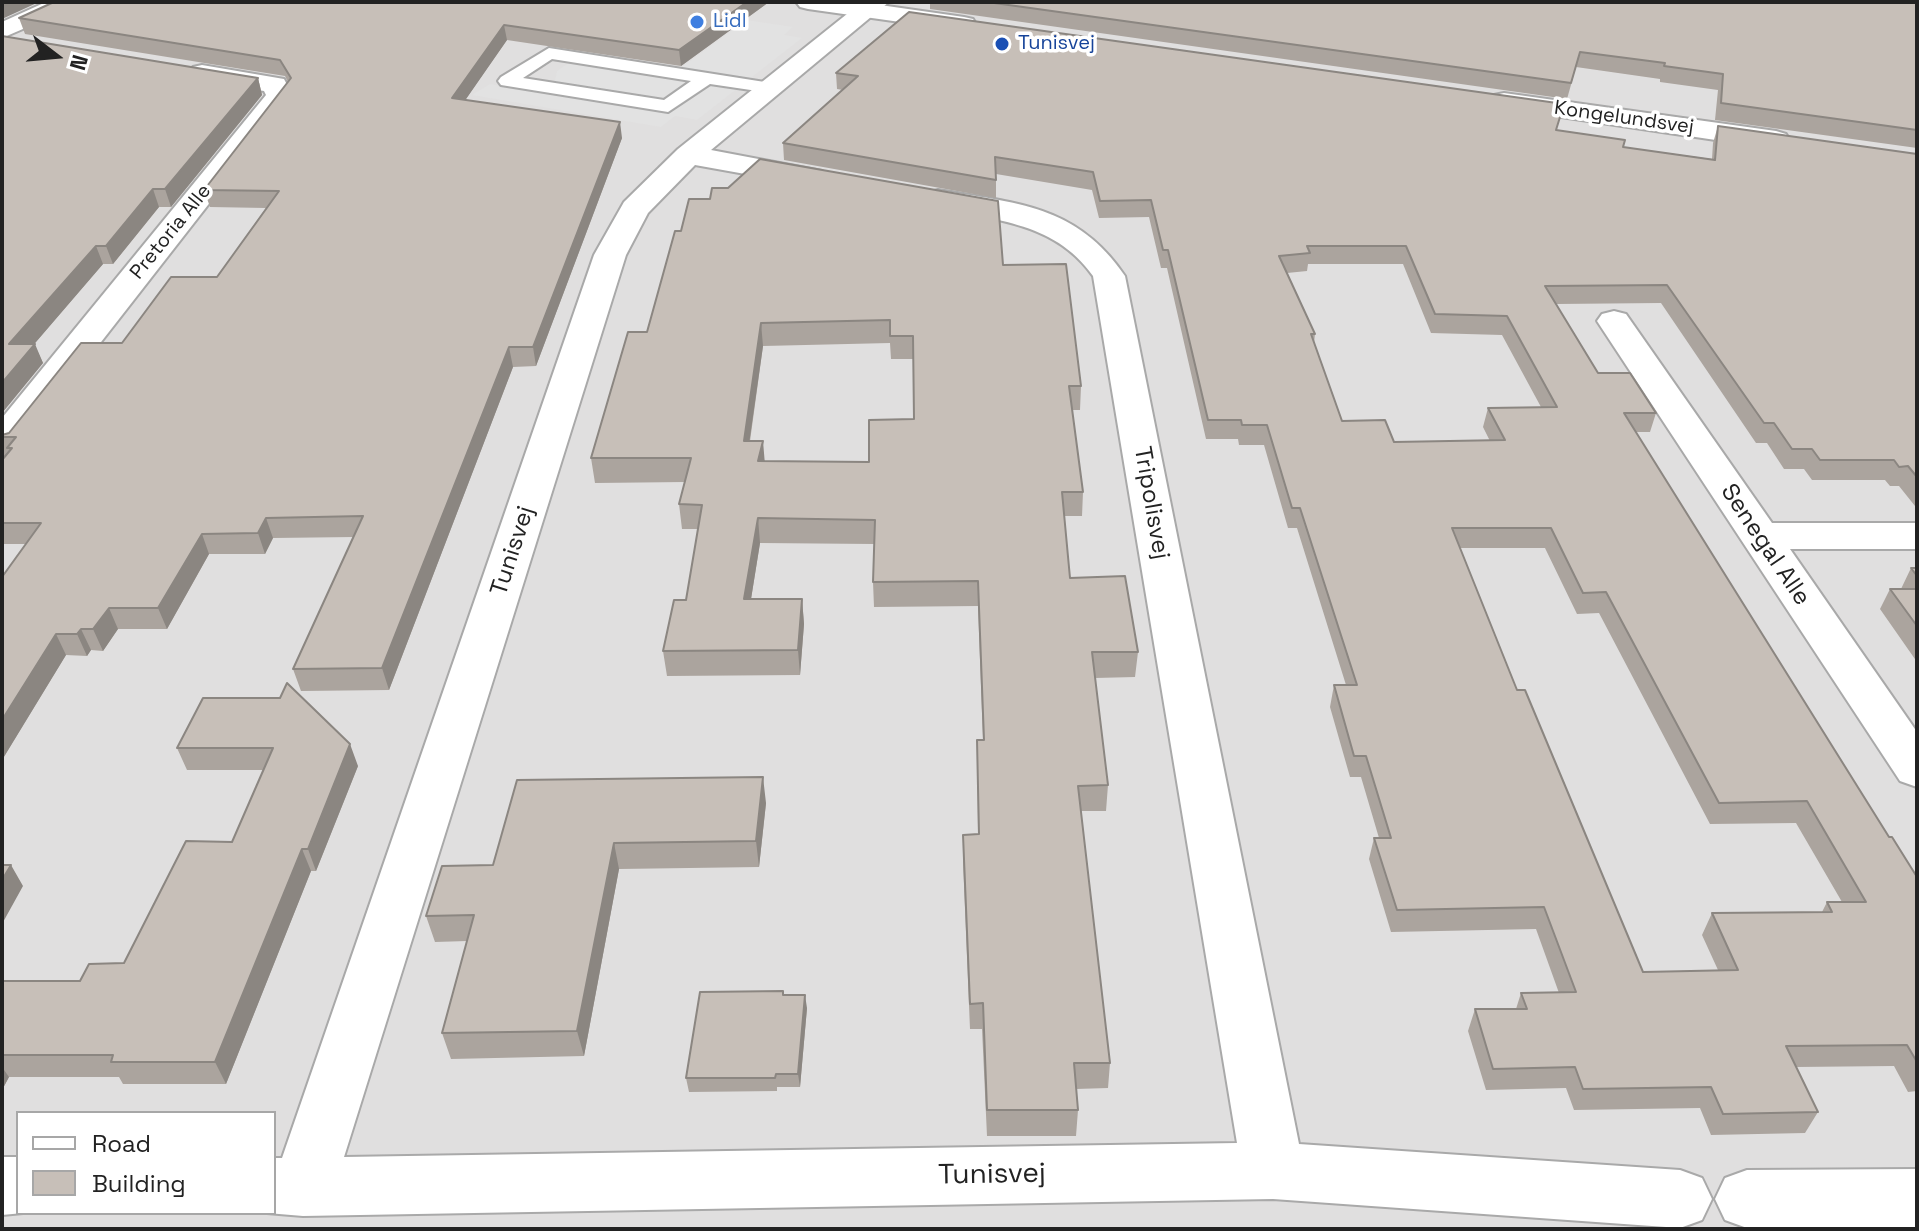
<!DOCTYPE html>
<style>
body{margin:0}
#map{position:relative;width:1919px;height:1231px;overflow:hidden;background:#f2efe9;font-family:"Space Grotesk",sans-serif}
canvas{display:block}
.frame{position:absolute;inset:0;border:4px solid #222;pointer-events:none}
.legend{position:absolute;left:16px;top:1111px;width:260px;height:104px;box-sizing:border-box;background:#fff;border:2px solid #a7a7a7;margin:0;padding:10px 14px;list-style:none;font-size:24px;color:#222}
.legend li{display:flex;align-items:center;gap:16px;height:40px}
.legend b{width:40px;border:2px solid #a7a7a7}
.north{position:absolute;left:16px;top:16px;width:80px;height:80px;-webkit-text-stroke:6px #fff;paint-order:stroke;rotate:106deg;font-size:22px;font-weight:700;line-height:32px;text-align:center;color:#222}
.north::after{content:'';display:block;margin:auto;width:28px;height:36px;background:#222;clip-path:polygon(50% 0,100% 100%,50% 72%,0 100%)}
</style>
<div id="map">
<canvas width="1919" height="1231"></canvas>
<div class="frame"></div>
<ul class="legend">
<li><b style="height:10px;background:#fff"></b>Road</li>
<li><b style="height:22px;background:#c7bfb8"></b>Building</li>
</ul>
<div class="north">N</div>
</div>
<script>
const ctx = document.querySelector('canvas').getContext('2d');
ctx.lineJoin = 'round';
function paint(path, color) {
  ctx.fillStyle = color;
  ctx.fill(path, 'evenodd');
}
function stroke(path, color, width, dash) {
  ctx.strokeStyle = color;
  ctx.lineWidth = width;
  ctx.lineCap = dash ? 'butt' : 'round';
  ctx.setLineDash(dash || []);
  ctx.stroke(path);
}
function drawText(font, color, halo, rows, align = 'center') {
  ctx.font = font + ' "Space Grotesk",sans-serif';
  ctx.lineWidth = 7;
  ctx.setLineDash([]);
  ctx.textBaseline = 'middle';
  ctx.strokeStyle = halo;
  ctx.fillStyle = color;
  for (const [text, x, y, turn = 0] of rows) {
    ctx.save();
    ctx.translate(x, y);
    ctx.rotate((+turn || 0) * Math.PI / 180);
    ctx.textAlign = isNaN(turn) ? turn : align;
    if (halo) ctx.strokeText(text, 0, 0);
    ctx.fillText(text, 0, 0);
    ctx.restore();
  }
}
const residential = new Path2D(`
 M2 2H1917V1229H2ZM18 1113H274V1213H18Z`);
const parking = new Path2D(`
 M746 20 793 27 784 35 802 38 697 120 675 116 661 127 472 95 490 84 537 93 555 81 557 71 570 62 667 78Z`);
const service = new Path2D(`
 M549 48 771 83 780 88 771 93 710 84 668 112 501 85 498 81 501 77ZM552 59 691 81 664 100 523 78Z`);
const minor = new Path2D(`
 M46 2H78L74 7 2 38V22Z
 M862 2H889L711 150 822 171 827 177 822 183 812 186 695 165 648 213 626 255 344 1157 1237 1143 1093 276C1053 219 989 221 927 205L923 199 927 193 938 190C1017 203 1077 205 1125 276L1299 1144 1680 1170 1702 1178 1712 1199 1702 1220 1680 1228 1273 1199 303 1216 267 1213H274V1158H282L594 255 624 202 678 149Z
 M202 65 284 79 293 96 16 451 2 454V418L266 95 264 91 193 79 189 73 193 67Z
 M1614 311 1626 314 1772 523H1917V549H1790L1917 732V787L1900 781 1597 321 1602 314Z
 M2 1157H18V1213H23L2 1215Z
 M1917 1169V1227L1747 1228 1725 1220 1715 1199 1725 1178 1747 1170Z`);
const tertiary = new Path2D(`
 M796 2H859L964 17 973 19 976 24 973 29 964 31 808 9 800 7Z
 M1504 93 1776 131 1786 134 1790 140 1786 146 1776 149 1494 107 1490 101 1494 95Z`);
const wall = new Path2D(`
 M54 2H769L681 66 507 40 465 100 622 138 536 366 513 367 389 690 301 691 293 669 354 537 273 538 265 554H209L167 629H118L103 651 91 650 87 656 66 655 2 760V577L26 544H2V460L5 457H3L2 454V435L9 433 122 343 217 277 266 208 210 207 204 190 288 82 285 76 25 34 19 18Z
 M930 2H1917V148L1715 120 1718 90 1660 82V79L1576 67 1567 99 930 9Z
 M2 36 258 78 262 95 171 207H159L113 264H103L34 344 43 363 2 413Z
 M836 73 1557 130 1623 147 1712 159 1713 143 1718 126 1917 154V506H1915L1899 486H1890L1885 480H1812L1804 469H1784L1767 443H1756L1661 303 1556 304 1598 373 1656 413 1650 432H1636L1889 837 1917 877V1091L1908 1092 1894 1066 1796 1067 1818 1112 1805 1133 1711 1135 1700 1108 1574 1110 1566 1088 1486 1090 1468 1031 1475 1009H1516L1521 993H1559L1536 929 1391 932 1369 859 1374 838H1379L1361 777H1350L1330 707 1334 685H1346L1297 528H1288L1264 445H1239L1238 439H1206L1167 268H1161L1149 217 1099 218 1092 190 996 174V198L784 160 783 143 843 90 837 89ZM1308 264H1403L1431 333 1502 335 1541 407 1488 408 1483 427 1490 441 1394 442 1342 421 1314 343 1315 334 1287 273 1307 271ZM1460 548H1545L1577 614 1599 613 1710 824 1796 823 1842 902H1827L1822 912 1712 913 1702 935 1718 970 1643 972 1517 690Z
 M1003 265 1081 386 1080 410H1072L1083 492 1082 516H1064L1070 578 1138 652 1135 677 1095 678 1108 785 1106 811H1081L1110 1063 1108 1088 1076 1089 1078 1110 1076 1136H987L982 1029H970L963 861V835L978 834 977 740H983L978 606 874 607 873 582 874 544 760 543 751 599H802L804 624 800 675 667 676 663 651 686 600 698 529H682L679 504 685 482 595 483 591 458 647 332ZM890 343 891 359H913L914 419 869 462 765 461 750 441 763 346Z
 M1911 568H1917V662L1880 609 1890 589H1901Z
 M203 698 358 766 316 871H311L226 1084H123L119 1077H9L2 1090V981H80L124 963 232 842 264 770H187L177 748Z
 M766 803 759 867 619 869 584 1056 451 1059 442 1033 467 941 435 942 426 916 493 865Z
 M807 1008 800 1087H777V1091L689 1092 686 1078Z`);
const shadedWall = new Path2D(`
 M2 2H39L2 19Z
 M747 2H769L681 66 679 50Z
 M504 25 507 40 455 115 452 98Z
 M258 78 262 95 171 207 165 189Z
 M620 122 622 138 536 366 533 347Z
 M153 189 159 207 113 264 106 246Z
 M96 246 103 264 18 363 9 344Z
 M761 323 763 346 746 465 744 441Z
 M35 344 43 363 2 413V383Z
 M509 347 513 367 389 690 382 668Z
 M763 441 765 465 758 461Z
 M266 518 273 538 265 554 258 533Z
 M758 518 760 543 747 624 744 599Z
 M202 534 209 554 167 629 158 608Z
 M802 599 804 624 800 675 798 650Z
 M109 608 118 629 103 651 93 629Z
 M81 629 91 650 87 656 77 634Z
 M56 634 66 655 2 760V720Z
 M350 744 358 766 316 871 308 849Z
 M763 777 766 803 759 867 756 841Z
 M614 843 619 869 584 1056 577 1031Z
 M302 849 311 871 226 1084 215 1062Z
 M11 865 23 886 2 924V880Z
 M805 995 807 1008 800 1087 798 1074Z
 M2 1067 9 1077 2 1090Z`);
const building = new Path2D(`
 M54 2H747L679 50 504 25 452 98 620 122 533 347H509L382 668 293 669 363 516 266 518 258 533 202 534 158 608H109L93 629H81L77 634H56L2 720V577L41 523H2V460L12 448H7L16 437H2V435L9 433 81 343H122L171 277H217L279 191 204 190 291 78 280 60 19 18Z
 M987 2H1917V130L1721 103 1723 74 1664 66 1665 63 1580 52 1571 83Z
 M909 12 1564 104 1556 130 1625 140 1623 147 1715 160 1718 126 1917 154V477L1908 466 1899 467 1894 460H1820L1812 449H1792L1774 423H1764L1667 285 1545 286 1598 373H1630L1656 413H1624L1889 837H1892L1917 877V1062L1907 1045 1786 1046 1818 1112 1723 1114 1711 1087 1583 1089 1575 1067 1493 1069 1475 1009H1527L1521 993 1576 992 1544 907 1397 910 1374 838H1391L1366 756H1354L1334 685H1357L1300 508H1292L1267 425H1242L1241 420H1208L1168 250H1163L1151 200 1100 201 1093 172 995 157 996 180 783 143 858 76 836 73ZM1307 246H1406L1435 314 1507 316 1557 407 1488 408 1505 440 1394 442 1385 420 1342 421 1311 334H1315L1279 256 1310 253ZM1452 528H1551L1583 593 1606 592 1719 803 1807 801 1866 902H1827L1832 912 1712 913 1738 970 1643 972 1525 690H1517Z
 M2 36 258 78 165 189H153L106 246H96L9 344H35L2 383Z
 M760 159 998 201 1003 265 1066 264 1081 386H1069L1083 492H1062L1070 578 1125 576 1138 652H1092L1108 785 1078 786 1110 1063H1074L1078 1110H987L983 1003 970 1004 963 835 979 834 977 740H984L978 581 873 582 875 520 758 518 744 599H802L798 650 663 651 674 600H686L702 505 679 504 691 458H591L628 332H647L675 231H681L689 199H710L712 188H728ZM890 320V336H913L914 419 869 420V462L758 461 763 441H744L761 323Z
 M1911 568H1917V576Z
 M1890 589H1917V626Z
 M287 683 350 744 308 849H302L215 1062H111L113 1055H2V981H80L89 964 124 963 186 841 232 842 273 748H177L203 698H280Z
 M763 777 756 841 614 843 577 1031 442 1033 474 915 426 916 442 866 493 865 517 780Z
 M2 865H11L2 880Z
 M783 991V995H805L798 1074H776L775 1078H686L700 992Z`);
const markers = [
 [697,22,8,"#3f7fe0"],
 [1002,44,8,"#1a4fb4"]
];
const farShopnames = [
 ["Lidl",713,22]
];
const farTransitnames = [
 ["Tunisvej",1018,44]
];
const farStreetnames = [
 ["Kongelundsvej",1624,118,8],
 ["Pretoria Alle",171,232,-51]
];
const streetNames = [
 ["Tripolisvej",1151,503,80],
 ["Senegal Alle",1765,545,56],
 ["Tunisvej",513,551,-72]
];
const nearStreetnames = [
 ["Tunisvej",992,1175,-1]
];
paint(residential, '#e0dfdf');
paint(parking, '#e2e2e2');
stroke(service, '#a9a9a9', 4);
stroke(minor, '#a9a9a9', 4);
stroke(tertiary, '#a9a9a9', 4);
paint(service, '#fff');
paint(minor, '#fff');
paint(tertiary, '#fff');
paint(wall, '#aba49e');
paint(shadedWall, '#8b8681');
paint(building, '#c7bfb8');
stroke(building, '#8b8681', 2);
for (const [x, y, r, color] of markers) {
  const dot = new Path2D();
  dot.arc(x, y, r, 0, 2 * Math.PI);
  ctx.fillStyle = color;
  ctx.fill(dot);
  stroke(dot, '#fff', 3);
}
drawText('20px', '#366cbe', '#fff', farShopnames, 'left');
drawText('20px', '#164399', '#fff', farTransitnames, 'left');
drawText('20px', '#222', '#fff', farStreetnames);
drawText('24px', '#222', '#fff', streetNames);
drawText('28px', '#222', '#fff', nearStreetnames);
</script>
